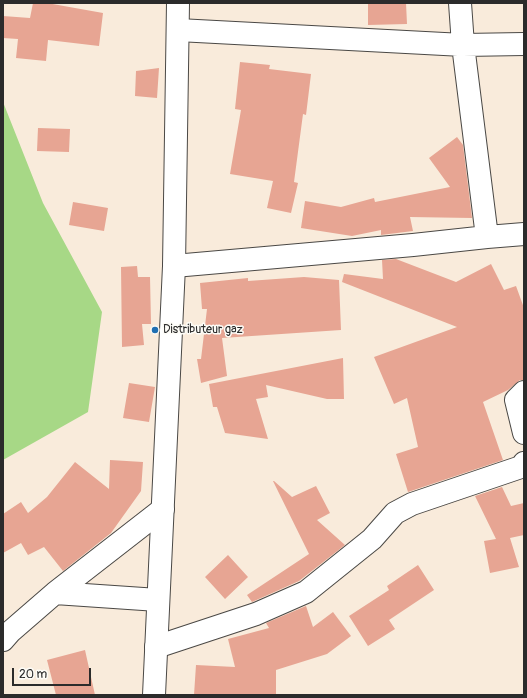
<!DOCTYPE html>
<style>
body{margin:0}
#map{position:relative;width:527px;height:698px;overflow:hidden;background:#f9ebdb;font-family:Pangolin,sans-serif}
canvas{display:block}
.frame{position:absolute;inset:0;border:4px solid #2b2b2b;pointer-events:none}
.scale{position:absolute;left:12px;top:668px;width:79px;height:18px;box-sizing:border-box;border:2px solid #2b2b2b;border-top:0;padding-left:5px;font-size:12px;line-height:14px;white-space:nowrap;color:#2b2b2b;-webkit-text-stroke:3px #fdfcf7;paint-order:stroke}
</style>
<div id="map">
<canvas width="527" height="698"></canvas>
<div class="frame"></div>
<div class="scale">20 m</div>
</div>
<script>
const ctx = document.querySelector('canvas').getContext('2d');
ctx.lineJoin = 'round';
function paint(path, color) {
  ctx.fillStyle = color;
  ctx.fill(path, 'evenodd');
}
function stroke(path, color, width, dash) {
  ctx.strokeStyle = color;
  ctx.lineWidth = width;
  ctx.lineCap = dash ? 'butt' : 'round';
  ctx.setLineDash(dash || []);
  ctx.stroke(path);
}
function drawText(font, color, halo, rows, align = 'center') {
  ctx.font = font + ' Pangolin,sans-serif';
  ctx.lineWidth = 3;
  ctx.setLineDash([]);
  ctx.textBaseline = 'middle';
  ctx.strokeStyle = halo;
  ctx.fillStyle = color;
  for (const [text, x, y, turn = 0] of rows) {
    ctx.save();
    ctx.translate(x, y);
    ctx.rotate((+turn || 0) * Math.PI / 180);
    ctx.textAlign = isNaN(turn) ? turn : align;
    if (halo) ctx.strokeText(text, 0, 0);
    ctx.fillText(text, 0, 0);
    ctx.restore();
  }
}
const green = new Path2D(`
 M3 102 43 203 102 312 88 412 3 460Z`);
const building = new Path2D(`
 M33 3H47L103 13 99 46 48 40 46 61 16 58 18 39 3 38V16L30 18Z
 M368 3H406L407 24 368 25Z
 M240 62 270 65 269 69 311 74 306 115 303 114 294 182 298 183 291 213 267 208 273 181 230 174 241 110 235 109Z
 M159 68 157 98 135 96 136 71Z
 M38 128 70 129 69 152 37 151Z
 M457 137 463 145 472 218 410 217 413 231 381 235V230L352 236 301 228 305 201 341 207 374 198 375 202 450 187 429 158Z
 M73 202 108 208 104 231 69 225Z
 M396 259 456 282 491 264 504 290 516 286 524 308V380H520L508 390 483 402 503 460 408 492 396 454 418 447 407 398 394 404 374 357 457 327 342 282 344 274 383 279 382 260Z
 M137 266 138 277H150L151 324H142L144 345 122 347 121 267Z
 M304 277 339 280 341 330 222 338 227 376 201 383 197 359H201L207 309H202L200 283 248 278V281Z
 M343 358 344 399H327L266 385 268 397 256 399 268 439 225 433 217 407H213L209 384Z
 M129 383 155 387 149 422 123 418Z
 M110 460 143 462 141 491 111 533 63 571 44 547 28 555 21 543 3 553V514L21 502 28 513 47 497 75 462 109 489Z
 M273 481H274L292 497 316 486 330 513 317 520 345 545 299 581 252 602 247 595 309 554Z
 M502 487 511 506 524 503V535L510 538 519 567 490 573 484 541 496 539 475 496Z
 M228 555 248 577 225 599 205 577Z
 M418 565 434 590 389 620 395 629 368 646 349 616 389 590 387 586Z
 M306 606 313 627 333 612 351 636 327 654 276 670V694L194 695 196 665 235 667 228 639 269 628 266 623Z
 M85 650 95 695H56L47 660Z`);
const minor = new Path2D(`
 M460 3 463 45 487 237
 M178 30 463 45 524 44
 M174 266 413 245 487 237 524 234
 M524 392 516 400 524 433
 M55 593 158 600
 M3 640 10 632 55 593 163 509
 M156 647 256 614 306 592 372 539 395 513 412 504 521 467 524 463`);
const major = new Path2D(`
 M154 695 174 266 178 3`);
const markers = [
 [155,330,4,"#1f6fb2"]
];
const poiNames = [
 ["Distributeur gaz",163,330]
];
paint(green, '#a7d886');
paint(building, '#e7a593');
stroke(minor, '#4a4845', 24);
stroke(major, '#4a4845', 24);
stroke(minor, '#fff', 22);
stroke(major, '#fff', 22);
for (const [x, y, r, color] of markers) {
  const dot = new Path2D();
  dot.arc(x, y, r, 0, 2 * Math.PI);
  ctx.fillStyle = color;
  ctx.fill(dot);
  stroke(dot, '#fdfcf7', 1.5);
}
drawText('12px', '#2b2b2b', '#fdfcf7', poiNames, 'left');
</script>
